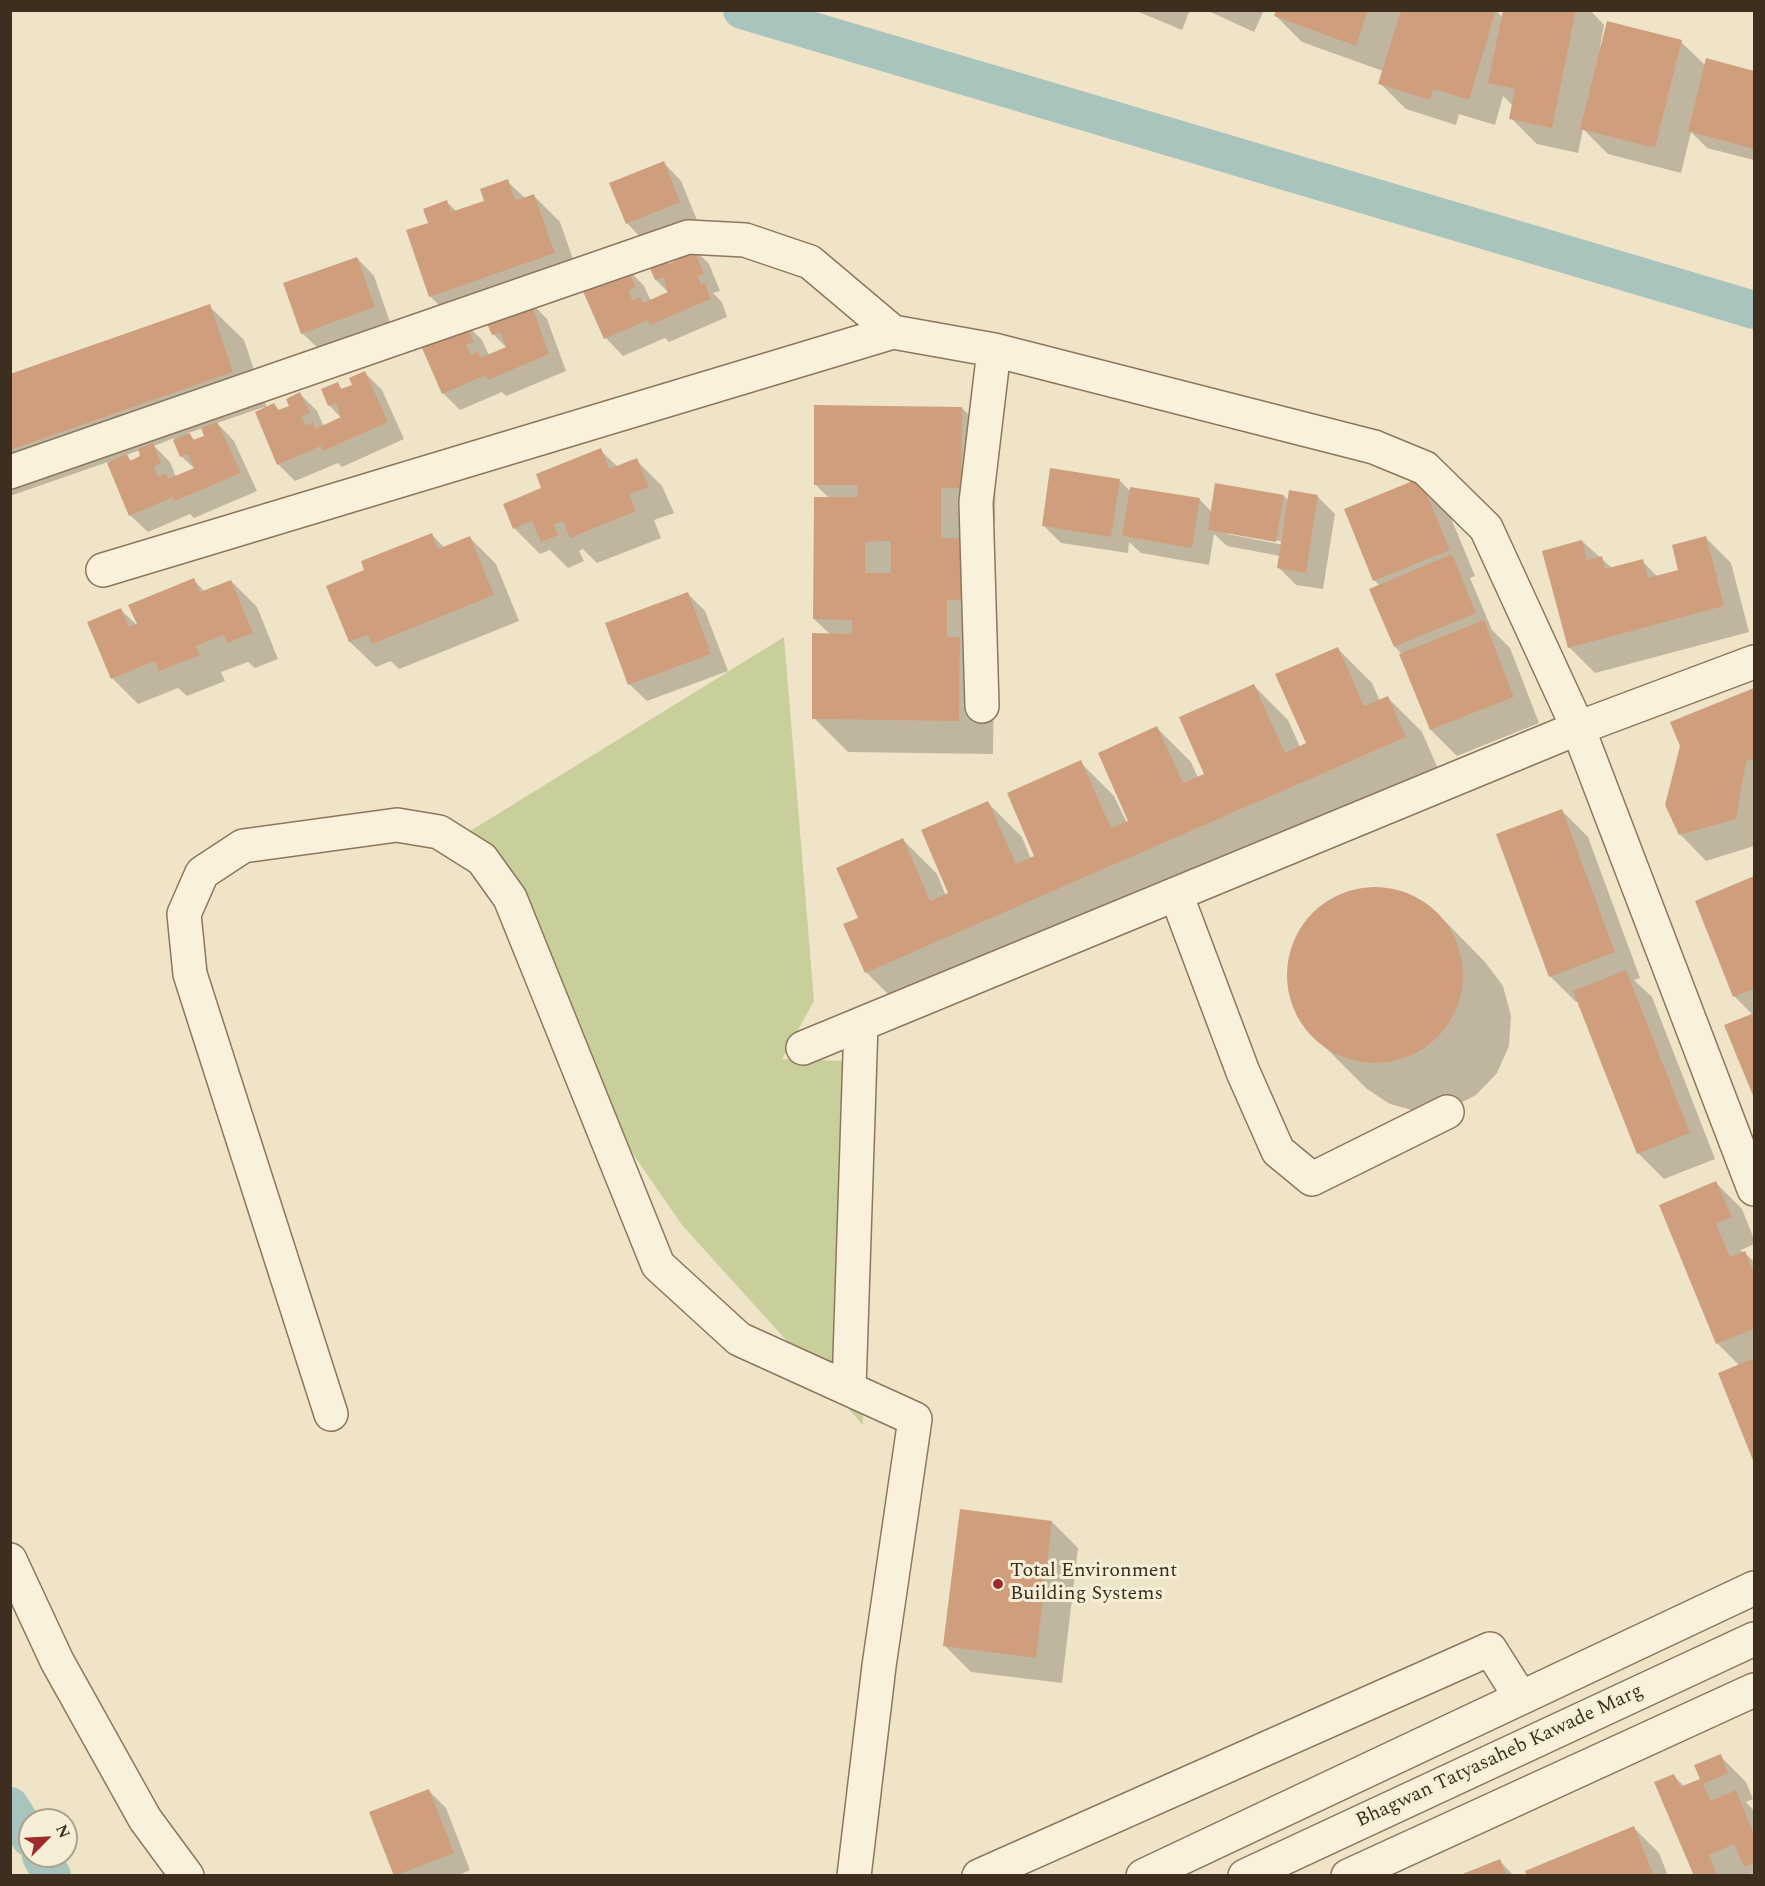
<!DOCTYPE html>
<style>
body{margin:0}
#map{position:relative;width:1765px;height:1886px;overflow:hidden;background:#f0e4c8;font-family:Spectral,serif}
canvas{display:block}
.frame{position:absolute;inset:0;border:12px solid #3d2e20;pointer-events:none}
.north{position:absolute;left:18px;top:1808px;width:60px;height:60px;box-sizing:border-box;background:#f7eed8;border:2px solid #ada18e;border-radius:50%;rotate:66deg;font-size:16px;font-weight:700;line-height:24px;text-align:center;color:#3d2e20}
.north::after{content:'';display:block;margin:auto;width:21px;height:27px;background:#9e2a2b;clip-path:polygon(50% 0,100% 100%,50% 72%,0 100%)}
</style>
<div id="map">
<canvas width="1765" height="1886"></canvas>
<div class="frame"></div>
<div class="north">N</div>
</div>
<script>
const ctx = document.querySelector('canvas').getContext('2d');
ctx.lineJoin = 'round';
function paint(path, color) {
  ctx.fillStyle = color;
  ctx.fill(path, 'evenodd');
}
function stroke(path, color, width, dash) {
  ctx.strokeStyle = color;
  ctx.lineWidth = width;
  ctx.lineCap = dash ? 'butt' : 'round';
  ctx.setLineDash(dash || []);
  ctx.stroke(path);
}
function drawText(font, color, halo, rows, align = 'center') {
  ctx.font = font + ' Spectral,serif';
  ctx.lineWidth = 6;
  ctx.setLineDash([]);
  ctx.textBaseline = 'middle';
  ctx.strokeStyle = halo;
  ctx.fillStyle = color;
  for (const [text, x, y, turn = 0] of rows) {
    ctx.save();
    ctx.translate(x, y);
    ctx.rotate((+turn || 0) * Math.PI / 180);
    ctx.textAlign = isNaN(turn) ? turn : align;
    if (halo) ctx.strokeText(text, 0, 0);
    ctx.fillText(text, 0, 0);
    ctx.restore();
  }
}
const green = new Path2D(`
 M784 637 814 1001 782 1059 849 1061 863 1425 682 1225 624 1141 467 833Z`);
const shadow = new Path2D(`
 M1134 10H1190L1182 30Z
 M1206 10H1264L1254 32Z
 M1278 10H1496L1503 18 1505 10H1590L1604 25 1600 47 1681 42 1706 66 1708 60 1754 73V160L1707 148 1691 132 1681 173 1608 154 1583 129 1578 153 1537 144 1511 118 1513 106 1503 96 1495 125 1459 114 1456 125 1406 109 1380 83 1383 71 1302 42 1276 16Z
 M664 163 681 181 697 220 644 241 627 223Z
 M507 181 526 199 534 196 560 222 580 279 456 322 430 296V224L447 202 457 212 486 202Z
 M692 247 709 264 720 291 713 293 722 302 727 317 669 342 665 338 623 356 606 338 583 287 601 279 607 285 618 281 627 268 644 286 651 301 669 293 656 280 664 259 670 265 681 260Z
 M357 258 374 276 391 325 320 350 302 333Z
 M530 302 547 319 566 371 506 396 502 392 460 410 443 393 465 323 482 340 489 355 507 348 493 334 502 313 508 319 518 315Z
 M209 306 244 340 267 408 274 405 280 411 291 406 300 394 317 411 324 427 342 419 329 405 337 384 343 390 354 386 365 373 382 390 404 439 342 467 338 463 295 481 278 464 264 407 217 423 234 441 257 491 194 518 190 514 148 532 130 515 108 462 10 496V376ZM203 428 206 436 195 441 188 433ZM174 438 181 456 195 469 176 477 170 462 154 446ZM140 450 142 457 132 462 126 455Z
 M962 408 996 442 995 522 975 521 994 673 993 754 848 752 814 718 831 635 814 619 829 498 815 484Z
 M600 450 618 467 636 460 662 486 674 513 654 520 661 538 597 563 583 549 579 551 584 561 568 568 550 550 540 554 514 528 543 489Z
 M1119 480 1131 492 1200 500 1212 512 1284 496 1289 501 1317 496 1335 514 1323 589 1296 585 1278 567 1280 556 1227 546 1214 534 1209 565 1141 553 1129 542 1128 553 1061 543 1043 525ZM1227 531 1284 542V545L1227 534Z
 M1420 480 1446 506 1475 576 1470 578 1492 630 1510 648 1539 723 1457 756 1431 730 1402 654 1395 647 1371 589 1380 586 1374 580Z
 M431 534 445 548 470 538 496 564 519 621 399 669 391 661 376 667 350 642 328 587 366 571Z
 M1705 537 1731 563 1749 632 1595 673 1569 647 1582 541 1613 569 1642 561 1658 577 1680 571Z
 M194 580 205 592 231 581 257 607 278 659 255 668 248 662 221 672 225 681 187 696 178 688 138 704 112 678 121 610 140 628Z
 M688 594 705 611 728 671 647 701 629 684Z
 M1338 649 1372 683 1380 701 1388 698 1422 732 1439 771 901 1007 867 973 845 925 860 918 903 840 937 874 946 896 950 894 987 802 1022 837 1031 859 1036 857 1080 762 1114 796 1127 823 1130 822 1157 728 1191 762 1198 778 1205 775 1254 686 1288 720 1300 747 1307 744Z
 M1754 690V846L1706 861 1680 834 1681 746 1672 722Z
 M1562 811 1588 837 1640 978 1634 980 1652 997 1715 1159 1664 1179 1638 1153 1579 1001 1576 1002 1550 976Z
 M1754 878V1095L1726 1026 1753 1015 1735 997 1697 901Z
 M1384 888 1411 895 1436 912 1485 962 1503 986 1511 1016 1509 1046 1497 1073 1476 1095 1449 1109 1419 1112 1390 1104 1367 1089 1318 1040 1300 1018 1290 993 1289 966 1295 939 1311 916 1331 899 1357 890Z
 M1716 1183 1742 1209 1754 1239V1244L1741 1250 1742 1254 1745 1253 1754 1262V1459L1720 1374 1740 1366 1718 1344 1661 1206Z
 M1052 1522 1078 1548 1062 1683 971 1672 945 1646Z
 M1720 1756 1746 1782 1753 1799 1746 1802 1754 1811V1876L1752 1873 1747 1876H1696L1673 1775 1685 1787 1702 1780Z
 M429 1791 446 1808 470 1870 457 1876H396L371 1813Z
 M1633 1827 1659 1853 1668 1876H1529Z
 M1499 1860 1514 1876H1463Z`);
const canal = new Path2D(`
 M742 10 1754 310
 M10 1806 30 1838
 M41 1856 52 1876`);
const building = new Path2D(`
 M1276 10H1368L1356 46 1274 16Z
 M1401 10H1496L1469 100 1433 89 1430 100 1378 84Z
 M1503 10H1576L1552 128 1509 119 1515 89 1488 83Z
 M1607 21 1682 40 1655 148 1580 129Z
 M1706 58 1754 71V149L1688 131Z
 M664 161 680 202 626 224 609 183Z
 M508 179 515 201 534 194 555 253 429 297 406 230 428 223 423 209 447 200 451 212 484 201 480 189Z
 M692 245 704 274 697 276 701 285 705 283 711 299 650 325 648 320 604 339 581 287 601 278 604 285 616 280 612 273 627 267 636 287 629 291 632 300 641 297 643 303 668 292 663 277 655 280 648 264 665 257 668 264 679 259 676 252Z
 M357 257 375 307 301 334 283 283Z
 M530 300 549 354 488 380 486 375 442 394 419 341 465 321 474 342 466 345 471 355 478 351 480 358 506 347 500 332 492 335 485 319 503 311 505 319 517 314 514 307Z
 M210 304 233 372 10 450V374Z
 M365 371 388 422 323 451 321 446 277 465 255 412 274 403 278 410 289 406 286 399 300 392 310 413 301 416 306 426 313 422 315 429 341 417 336 403 328 406 321 389 338 382 341 389 352 385 349 378Z
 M814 405 962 407 961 488H941V538H961V600H947V637H960L959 721 812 719V633L852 634V620L813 619 814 497H858V485H814ZM891 541V573H865V542Z
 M217 422 241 473 175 501 173 497 129 516 107 463 127 454 130 461 140 456 138 449 153 443 161 463 154 467 158 476 166 473 168 479 194 468 188 454 180 457 173 440 190 433 193 440 204 436 201 428Z
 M601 448 609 469 637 458 649 487 629 494 636 511 570 538 563 521 554 525 559 535 541 542 532 521 513 529 503 504 541 488 536 474Z
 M1050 468 1120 479 1111 537 1042 526Z
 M1420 478 1450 550 1373 581 1344 509Z
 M1215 483 1284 495 1276 542 1208 530Z
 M1130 487 1200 498 1192 548 1122 536Z
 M1289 490 1318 495 1306 573 1277 568Z
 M432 533 438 549 470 536 494 595 372 644 368 635 349 642 326 586 364 570 361 561Z
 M1706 536 1724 606 1568 648 1542 551 1582 540 1587 560 1602 556 1605 569 1643 559 1648 578 1678 570 1672 545Z
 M1452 554 1476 613 1394 647 1369 589Z
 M194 578 200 592 231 580 253 633 227 643 224 635 196 646 200 655 159 671 155 661 111 679 87 622 121 608 129 627 137 624 128 605Z
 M688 592 711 654 628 685 605 623Z
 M1484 620 1514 697 1430 730 1399 654Z
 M1338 647 1364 706 1388 696 1406 737 865 973 843 924 858 918 836 868 903 838 930 901 948 893 921 830 988 801 1016 864 1034 856 1007 793 1081 760 1111 828 1128 821 1098 753 1157 726 1183 783 1204 774 1179 717 1254 684 1285 753 1306 743 1275 674Z
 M1754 688V758L1746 762 1736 819 1679 835 1665 805 1680 746 1670 722Z
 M1562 809 1615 952 1549 977 1496 834Z
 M1754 876V989L1733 997 1695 901Z
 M1287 975a88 88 0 1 1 176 0a88 88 0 1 1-176 0Z
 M1626 970 1690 1133 1637 1154 1573 991Z
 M1754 1013V1098L1724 1025Z
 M1716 1181 1732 1217 1716 1224 1730 1257 1745 1251 1754 1273V1329L1716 1344 1659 1205Z
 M1752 1359 1754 1364V1463L1718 1373Z
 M960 1509 1052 1521 1036 1658 943 1646Z
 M1721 1754 1728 1773 1703 1784 1711 1801 1736 1790 1754 1835V1863L1744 1867 1734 1844 1709 1855 1716 1873 1709 1876H1694L1654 1782 1674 1774 1680 1787 1700 1779 1694 1765Z
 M429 1789 454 1853 394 1876 369 1812Z
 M1634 1826 1654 1876H1527L1525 1871Z
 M1500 1859 1507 1876H1460V1875Z`);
const minor = new Path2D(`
 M10 472 688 237 745 240 810 262 893 332
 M103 570 893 332 994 350 1374 447 1425 468 1486 528 1578 728 1754 1189
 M982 706 976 502 994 350
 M1176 894 1243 1072 1278 1151 1312 1179 1447 1112
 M803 1048 1578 728 1754 662
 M849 1388 861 1024
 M331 1414 190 974 184 914 202 873 243 846 397 825 439 832 482 859 510 898 658 1265 739 1339 915 1419 879 1666 854 1876
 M10 1560 57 1661 145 1819 187 1876
 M979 1876 1490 1649 1521 1698
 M1143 1876 1754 1588
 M1245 1876 1754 1639
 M1348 1876 1754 1690`);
const markers = [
 [998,1584,6,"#9e2a2b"]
];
const poiNames = [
 ["Total Environment",1010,1572],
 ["Building Systems",1010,1595]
];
const streetNames = [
 ["Bhagwan Tatyasaheb Kawade Marg",1500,1757,-25]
];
paint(green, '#c9cf9b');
paint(shadow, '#0003');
stroke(canal, '#a9c4bc', 38);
paint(building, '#cf9f7d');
stroke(minor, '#8d765c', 36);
stroke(minor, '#faf1dc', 33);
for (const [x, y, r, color] of markers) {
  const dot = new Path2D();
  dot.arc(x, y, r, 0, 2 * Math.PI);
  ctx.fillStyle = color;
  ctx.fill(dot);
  stroke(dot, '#f7eed8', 2);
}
drawText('20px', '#3d2e20', '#f7eed8', poiNames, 'left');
drawText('20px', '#3d2e20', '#f7eed8', streetNames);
</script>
